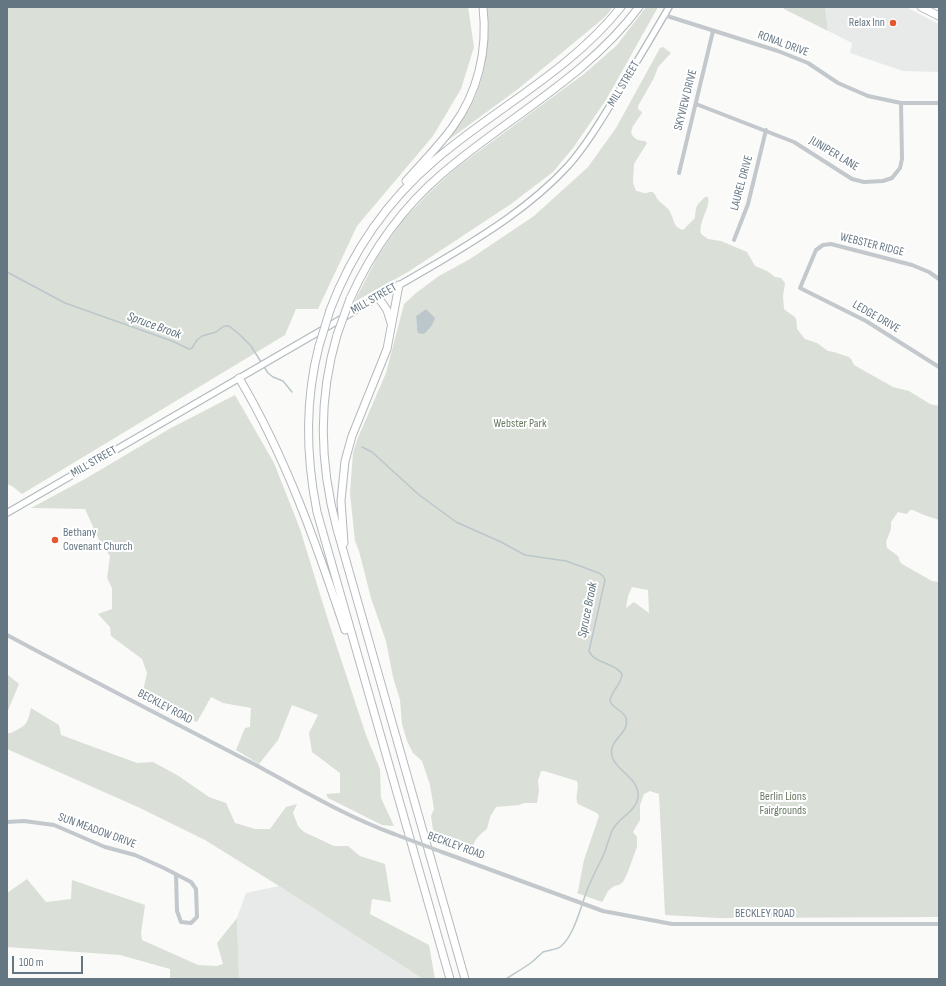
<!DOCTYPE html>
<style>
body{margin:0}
#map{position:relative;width:946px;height:986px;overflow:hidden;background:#fafaf8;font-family:"Sofia Sans Condensed",sans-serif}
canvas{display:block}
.frame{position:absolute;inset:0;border:8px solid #657683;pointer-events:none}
.scale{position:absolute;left:12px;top:956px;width:71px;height:18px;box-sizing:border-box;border:2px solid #657683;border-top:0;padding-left:5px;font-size:12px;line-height:14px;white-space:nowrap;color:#657683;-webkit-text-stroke:3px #fff;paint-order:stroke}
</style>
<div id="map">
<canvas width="946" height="986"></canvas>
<div class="frame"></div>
<div class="scale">100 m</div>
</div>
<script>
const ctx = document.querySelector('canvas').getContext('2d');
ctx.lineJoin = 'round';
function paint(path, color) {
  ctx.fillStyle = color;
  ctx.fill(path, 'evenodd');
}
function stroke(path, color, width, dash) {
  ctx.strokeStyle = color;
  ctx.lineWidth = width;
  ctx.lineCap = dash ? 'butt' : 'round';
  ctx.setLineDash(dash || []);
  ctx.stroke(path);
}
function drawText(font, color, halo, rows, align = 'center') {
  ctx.font = font + ' "Sofia Sans Condensed",sans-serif';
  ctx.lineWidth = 4;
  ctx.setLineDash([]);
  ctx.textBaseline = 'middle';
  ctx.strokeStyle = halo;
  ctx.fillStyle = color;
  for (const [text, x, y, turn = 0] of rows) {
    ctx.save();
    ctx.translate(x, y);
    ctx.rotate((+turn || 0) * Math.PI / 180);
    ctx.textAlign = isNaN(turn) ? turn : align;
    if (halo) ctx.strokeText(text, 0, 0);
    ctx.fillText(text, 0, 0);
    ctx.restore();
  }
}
const built = new Path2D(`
 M825 7H906L937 23 939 24V72L903 71 850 53 852 43 828 31Z
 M279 886 423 979H239L237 918 246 893Z`);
const green = new Path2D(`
 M7 7H468L474 47 461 89 433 136 357 226 318 309H296L285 335 22 494 12 486 7 484Z
 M487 7H613L605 17 518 89 439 147C453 131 470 113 477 92 488 65 489 35 487 7Z
 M646 7H658L606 100 573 148 553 172 511 204 408 272 354 302 378 256 402 221 430 192 456 168 584 74 617 45Z
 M784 7H825L828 31 784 9Z
 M663 47 671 53 658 67 654 78 638 106V109L642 112V113L633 126 631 132C633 139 639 141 645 141L647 143 634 164 633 183 636 191C638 191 642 193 645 193 649 193 650 190 654 193 656 196 657 199 659 201 663 205 668 207 670 212 675 220 672 226 683 230L695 218C696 205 696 206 705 197H708C711 207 698 222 701 234L708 239 721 241 747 252 755 266 767 271 775 277 781 278 785 283 783 296 784 309C794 318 797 313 797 329L805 339 817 343 828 351 834 352 849 357 851 359 854 365 893 387 909 391 930 404 939 406V520L924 515 913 510H910L907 514 898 512 891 522V529L886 542 887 548 898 556 900 562 902 564 932 581 939 582V917L718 918 665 915 659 794 650 791 644 794 640 805V820L633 832 637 837V847L627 874 623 882 619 885 614 886 608 891 604 899 602 902 577 893 578 891 584 860 599 816 597 813 578 804C574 796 580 788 577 781L544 771H541L538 781 539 790 537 803H524L519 805 496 807 490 817 487 829C478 835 475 840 471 850L440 841 433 830 431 816 434 809 430 785 422 761 413 753 407 741 402 724 400 700 393 677 386 641 371 598 359 551 355 541 350 493 353 453 357 440 386 373 404 304 416 293 439 276 470 259 534 216 588 167 616 128 660 48ZM426 309 434 321 428 331 417 330 416 316ZM632 587 648 590 649 613 634 602 626 608 628 596Z
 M235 395 274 463 300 529 328 620 366 735 380 769 381 798 394 826 382 825 328 798 326 794 340 793V773L312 752 309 733 318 715 292 705 278 740 259 764 236 750 245 728 250 727 251 708 223 703 211 697 197 722 142 696 147 673 142 659 111 636 110 627 98 614 112 609V588L107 578 110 556 100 542 85 509 31 508 85 479 171 428Z
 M8 675 19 684 7 713V676Z
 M31 708 59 725 61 735 137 763 153 762 177 775 209 797 226 803 235 823 255 829H270L286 807 297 804 293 813 298 826 304 832 334 846H348L360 856 385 864 391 902 372 899 370 914 429 945 435 979H423L279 886 205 840 140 808 7 749V733H11C27 725 27 725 31 708Z
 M27 879 46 902 71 899 72 880 145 905 141 933 142 940 198 965 217 966 223 964 217 943 237 918 239 979H170V969L120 955 7 947V893Z`);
const water = new Path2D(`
 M426 309 435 318C434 323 428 332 423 334L418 333 417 330 416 316Z`);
const stream = new Path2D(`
 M7 272 65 303 172 341 189 349 192 348 197 340 202 336 216 332 224 326H229L239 334 251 346 268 373 273 377 283 381 292 392
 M362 447 372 452 418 494 456 522 501 542 525 555 566 561 599 573 603 576 605 580 589 651C594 664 614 662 622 674 622 684 611 691 610 701 613 709 623 710 626 718 631 734 605 740 613 759 619 772 639 779 638 796 637 812 618 817 612 831 609 838 607 846 604 854 598 867 591 879 586 893 581 907 573 938 560 947 556 950 548 950 543 952 539 955 536 959 532 962 524 968 515 973 506 979`);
const street = new Path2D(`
 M664 15 778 51 808 63 838 83 868 96 901 103H939
 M696 104 794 142 852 179 864 182 883 181 892 178 900 168 902 159 901 103
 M679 173 713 31
 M734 240 748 204 766 130
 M939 279 929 272 912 265 831 244 823 245 816 250 800 288 866 321 939 367
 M7 635C89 679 171 721 254 764 300 789 345 816 394 834
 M7 822 24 821 54 825 105 847 135 855 164 868 191 882 196 889 197 917 191 923 181 922 177 911 176 875
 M442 852 603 911 672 924H939`);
const secondary = new Path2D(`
 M7 513 439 262C486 234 531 206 568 166 588 143 603 117 619 91 636 63 653 35 669 7`);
const highway = new Path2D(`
 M921 7 939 16
 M406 181C421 164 438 147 452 128 478 93 488 50 483 7
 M378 297 387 310 391 323
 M350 299C372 250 403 207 443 173 508 117 587 77 639 7
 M330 310C352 252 387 201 435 160 496 108 570 71 621 7
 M337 335C318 399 320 466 337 529L465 979
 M319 346C305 400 306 457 317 512L450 979
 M239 378C286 457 316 543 345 630
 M344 543 341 501 345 461 352 436 387 349 399 285`);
const streetBridge = new Path2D(`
 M394 834 442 852`);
const highwayBridge = new Path2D(`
 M337 335 350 299
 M319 346 330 310`);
const markers = [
 [893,23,4,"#e4572e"],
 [55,540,4,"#e4572e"]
];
const poiNames = [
 ["Relax Inn",885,23],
 ["Bethany",63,533,"left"],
 ["Covenant Church",63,547,"left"]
];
const streetNames = [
 ["RONAL DRIVE",783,44,20],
 ["MILL STREET",624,84,-59],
 ["SKYVIEW DRIVE",686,100,-76],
 ["JUNIPER LANE",834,154,31],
 ["LAUREL DRIVE",742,183,-75],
 ["WEBSTER RIDGE",872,245,14],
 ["MILL STREET",374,299,-30],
 ["LEDGE DRIVE",876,317,30],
 ["MILL STREET",94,462,-30],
 ["BECKLEY ROAD",165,707,28],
 ["SUN MEADOW DRIVE",97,831,20],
 ["BECKLEY ROAD",456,846,20],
 ["BECKLEY ROAD",765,914]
];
const parkNames = [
 ["Webster Park",520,424],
 ["Berlin Lions",783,797],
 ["Fairgrounds",783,811]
];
const waterNames = [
 ["Spruce Brook",154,326,20],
 ["Spruce Brook",588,610,-79]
];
paint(built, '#e8e9e9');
paint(green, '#dadfd7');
paint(water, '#bbc7cb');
stroke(stream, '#bbc7cb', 1.5);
stroke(secondary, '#b3babf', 8);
stroke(highway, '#b4b9bd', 9);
stroke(street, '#c3c8cc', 4);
stroke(secondary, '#fff', 5.5);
stroke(highway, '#fff', 7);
stroke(highwayBridge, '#b4b9bd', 9, []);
stroke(streetBridge, '#c3c8cc', 4);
stroke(highwayBridge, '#fff', 7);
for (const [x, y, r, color] of markers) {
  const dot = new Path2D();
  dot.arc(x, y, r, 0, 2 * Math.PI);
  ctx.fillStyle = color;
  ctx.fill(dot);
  stroke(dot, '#fff', 1.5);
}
drawText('12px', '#657683', '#fff', poiNames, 'right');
drawText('12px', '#657683', '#fff', streetNames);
drawText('12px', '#687a64', '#fff', parkNames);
drawText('italic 13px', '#60757c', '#fff', waterNames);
</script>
